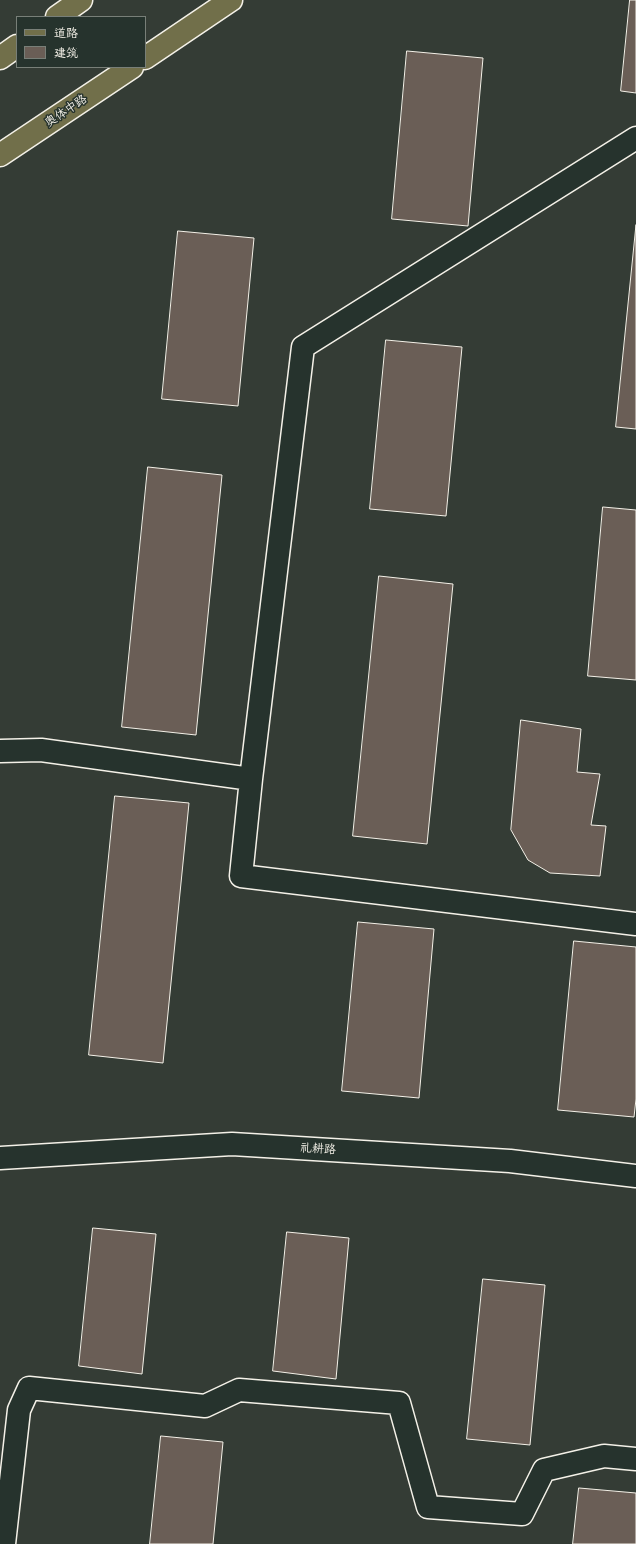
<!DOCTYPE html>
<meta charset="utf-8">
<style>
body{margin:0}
#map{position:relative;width:636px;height:1544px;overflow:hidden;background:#343c35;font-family:Delius,"LXGW WenKai TC",sans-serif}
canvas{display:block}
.legend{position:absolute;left:16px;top:16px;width:130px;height:52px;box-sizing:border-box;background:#26332d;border:1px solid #787f78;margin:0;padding:5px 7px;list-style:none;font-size:12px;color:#f4f1e8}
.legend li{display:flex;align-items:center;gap:8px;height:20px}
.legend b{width:20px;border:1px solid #787f78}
</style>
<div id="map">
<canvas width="636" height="1544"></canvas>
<ul class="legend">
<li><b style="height:5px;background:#716f4a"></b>道路</li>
<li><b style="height:11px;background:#6a5e56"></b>建筑</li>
</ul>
</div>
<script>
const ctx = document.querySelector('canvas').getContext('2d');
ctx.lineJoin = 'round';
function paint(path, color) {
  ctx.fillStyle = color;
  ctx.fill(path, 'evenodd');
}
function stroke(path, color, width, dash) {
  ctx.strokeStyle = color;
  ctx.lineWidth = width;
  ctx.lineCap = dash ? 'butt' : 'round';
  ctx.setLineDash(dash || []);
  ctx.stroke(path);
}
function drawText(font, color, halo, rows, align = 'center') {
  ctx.font = font + ' Delius,"LXGW WenKai TC",sans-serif';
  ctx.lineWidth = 3;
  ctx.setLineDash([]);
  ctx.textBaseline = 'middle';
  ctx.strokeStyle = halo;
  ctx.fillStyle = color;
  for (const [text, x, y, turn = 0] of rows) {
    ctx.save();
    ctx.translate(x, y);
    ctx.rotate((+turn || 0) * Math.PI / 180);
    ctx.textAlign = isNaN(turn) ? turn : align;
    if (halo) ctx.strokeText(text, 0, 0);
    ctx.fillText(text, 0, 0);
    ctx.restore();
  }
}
const building = new Path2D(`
 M630 0H636V93L621 91Z
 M407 51 483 58 468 226 392 219Z
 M636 225V429L616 427Z
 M178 231 254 238 238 406 162 399Z
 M386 340 462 347 446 516 370 509Z
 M148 467 222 475 196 735 122 727Z
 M603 507 636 510V680L588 676Z
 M379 576 453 584 427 844 353 836Z
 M521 720 581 729 577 772 600 774 591 825 606 826 600 876 550 873 528 860 511 830Z
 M115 796 189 803 163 1063 89 1055Z
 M358 922 434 929 419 1098 342 1091Z
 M574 941 636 947V1099L634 1117 558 1110Z
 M93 1228 156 1234 142 1374 79 1366Z
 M287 1232 349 1238 336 1379 273 1371Z
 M483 1279 545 1285 530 1445 467 1439Z
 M161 1436 223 1442 213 1544H150Z
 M579 1488 636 1493V1544H573Z`);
const street = new Path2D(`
 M0 751 41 750 251 779 241 876 636 924
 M251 779 303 347 636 138
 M4 1544 19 1410 29 1388 205 1406 239 1390 399 1403 428 1507 522 1514 544 1470 604 1456 636 1459`);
const secondary = new Path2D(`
 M0 1158 232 1144 510 1161 636 1176`);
const primary = new Path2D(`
 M57 17 81 0
 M0 58 17 46
 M145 58 231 0
 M0 155 132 67`);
const streetNames = [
 ["奥体中路",66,111,-34],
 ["礼耕路",318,1149,3]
];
paint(building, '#6a5e56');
stroke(building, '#f4f1e8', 1);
stroke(street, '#f4f1e8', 25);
stroke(secondary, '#f4f1e8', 25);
stroke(primary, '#f4f1e8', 25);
stroke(street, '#26332d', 22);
stroke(secondary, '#26332d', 22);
stroke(primary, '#716f4a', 22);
drawText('12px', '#f4f1e8', '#26332d', streetNames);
</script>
